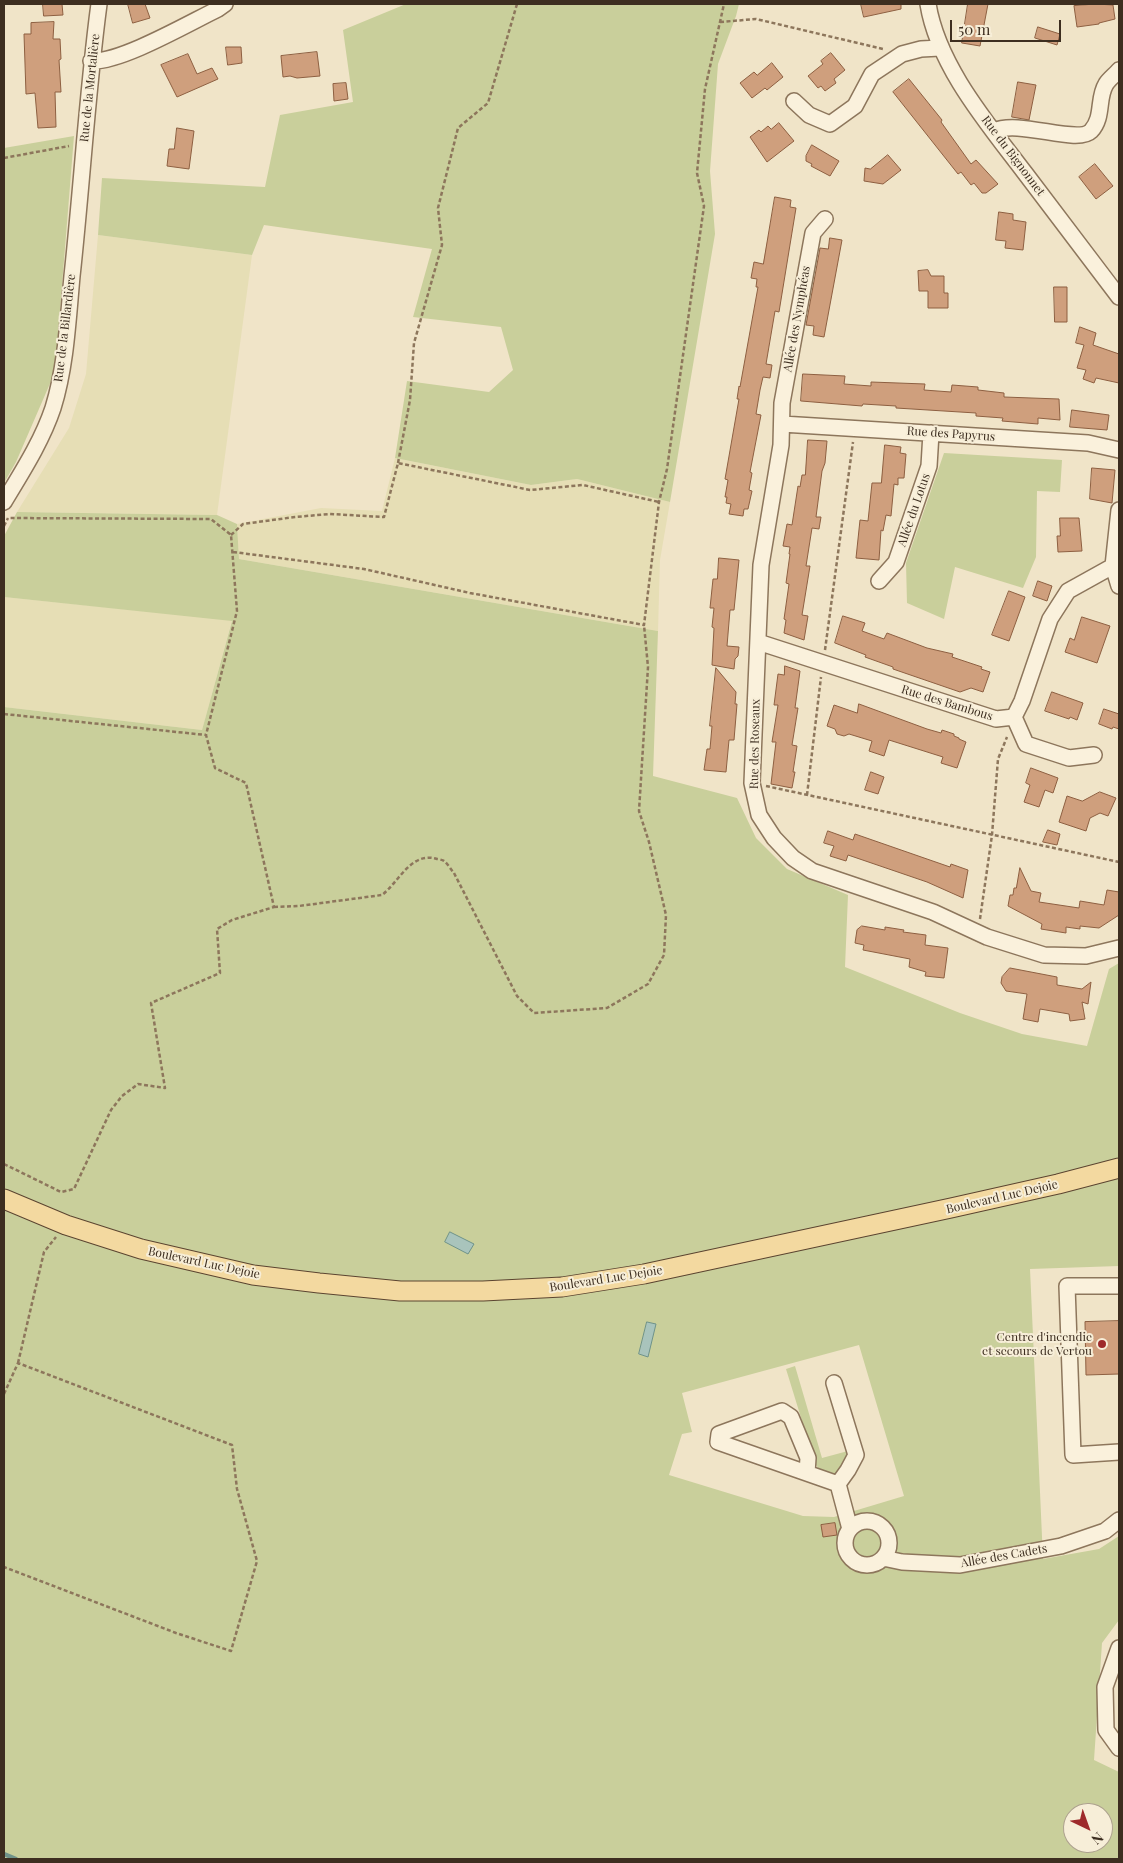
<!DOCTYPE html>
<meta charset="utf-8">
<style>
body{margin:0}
#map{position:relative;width:1123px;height:1863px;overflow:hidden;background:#f0e4c8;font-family:"Playfair Display",serif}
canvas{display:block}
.frame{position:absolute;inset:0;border:5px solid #3d2e20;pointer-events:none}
.north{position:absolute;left:1063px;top:1803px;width:50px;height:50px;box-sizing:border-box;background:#f7eed8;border:1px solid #ada18e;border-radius:50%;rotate:138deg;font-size:14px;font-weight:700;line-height:20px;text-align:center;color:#3d2e20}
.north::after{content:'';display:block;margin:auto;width:18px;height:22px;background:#9e2a2b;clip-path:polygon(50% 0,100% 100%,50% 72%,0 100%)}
.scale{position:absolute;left:950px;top:20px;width:111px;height:22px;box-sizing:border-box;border:2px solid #3d2e20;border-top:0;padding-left:6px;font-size:15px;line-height:18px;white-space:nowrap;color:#3d2e20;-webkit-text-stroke:4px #f7eed8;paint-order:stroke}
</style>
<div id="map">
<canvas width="1123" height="1863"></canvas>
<div class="frame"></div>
<div class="north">N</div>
<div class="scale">50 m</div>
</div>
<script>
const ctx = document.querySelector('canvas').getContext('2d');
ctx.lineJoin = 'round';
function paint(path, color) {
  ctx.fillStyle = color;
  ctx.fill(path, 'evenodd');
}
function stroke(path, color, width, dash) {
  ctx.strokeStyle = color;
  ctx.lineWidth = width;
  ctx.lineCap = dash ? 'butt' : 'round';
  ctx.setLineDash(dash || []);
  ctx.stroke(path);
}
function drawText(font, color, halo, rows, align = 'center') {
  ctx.font = font + ' "Playfair Display",serif';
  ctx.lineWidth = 4;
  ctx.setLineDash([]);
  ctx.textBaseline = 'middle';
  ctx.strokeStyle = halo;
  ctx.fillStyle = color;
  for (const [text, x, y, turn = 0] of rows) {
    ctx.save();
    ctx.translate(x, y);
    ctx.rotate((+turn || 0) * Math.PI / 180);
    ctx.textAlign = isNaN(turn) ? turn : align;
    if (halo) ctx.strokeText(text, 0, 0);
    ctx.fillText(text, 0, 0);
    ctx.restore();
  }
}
const farmland = new Path2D(`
 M98 235 252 255 217 515 17 512 69 428 86 374Z
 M395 458 531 485 577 479 670 502 660 560 658 631 239 559 237 524 321 508 382 511Z
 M4 597 232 620 202 730 4 707Z`);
const green = new Path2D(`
 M406 4H739L736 16 718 64 710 171 715 234 670 502 577 479 531 485 395 458 407 381 489 392 513 370 501 327 413 317 432 249 264 225 252 255 98 235 102 178 265 187 280 115 353 102 343 30Z
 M74 136 55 372 16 462 4 483V148Z
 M944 453 1062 460 1060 492 1037 491 1036 557 1023 588 955 567 944 619 907 603 906 563Z
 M17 512 217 515 237 524 239 559 658 631 653 776 737 798 756 838 787 869 848 895 845 967 960 1013 1022 1034 1087 1046 1109 969 1119 963V1266L1030 1269 1043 1559 1099 1549 1119 1536V1620L1102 1643 1094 1760 1119 1772V1859H4V707L202 730 232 621 4 597V536ZM859 1345 904 1496 834 1517 803 1516 669 1475 682 1434 692 1432 682 1393ZM1073 1813H1103V1843H1073Z
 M795 1366 822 1458 848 1451 849 1456 841 1472C830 1476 821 1474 815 1463L786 1369Z`);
const water = new Path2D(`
 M450 1232 474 1244 468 1254 445 1242Z
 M647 1322 656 1324 648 1357 639 1354Z`);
const stream = new Path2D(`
 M4 1854 16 1859`);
const building = new Path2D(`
 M43 4H62L63 15 44 16Z
 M128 4H145L150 18 133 23Z
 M861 4H901V9L864 17Z
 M968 4H988L980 46 962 43Z
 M1096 4 1113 5 1115 19 1099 23V24L1077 27 1074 6Z
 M54 22 53 39H60L61 59 59 60 61 92H55L56 127 38 128 35 93 26 94 24 34H31V23Z
 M1038 27 1060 34 1057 45 1035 38Z
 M226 47H241L242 63 228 65Z
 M317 52 320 76 297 78 290 76 283 77 281 56Z
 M831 53 845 70 834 79 836 83 825 91 821 86 818 88 808 76 823 64 821 61Z
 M188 54 197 74 212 68 218 79 177 97 161 65Z
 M772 63 783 77 767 90 765 88 752 98 740 83 754 72 757 75Z
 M909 79 942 120 941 122 971 164 976 160 998 184 986 193H982L974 183 971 185 961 172 958 174 893 92Z
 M1018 82 1036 85 1029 120 1012 117Z
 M346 83 348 99 334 101 333 84Z
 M779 123 794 141 767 162 750 137 759 130 761 132 768 126 771 129Z
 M177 128 194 131 189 169 167 166 169 149H174Z
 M812 145 839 161 830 176 811 166 812 164 806 161V156Z
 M888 155 901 170 883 184 864 181 865 168 870 169Z
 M1095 164 1113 186 1096 199 1079 177Z
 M775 197 791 200 790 207 796 208 779 312 775 311 766 364 772 365 770 378 763 377 760 390 756 414 761 415 750 472 752 473 749 490 752 491 748 509H744L743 516 729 514 731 504 726 503 727 497H725L728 480 725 479 739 399H737L739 386 740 387 758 287H756L757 279 751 278 754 262 763 264Z
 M999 212 1013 214V220L1026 222 1023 250 1005 248 1006 241 996 240Z
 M830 238 842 240 824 337 813 335 814 326 806 325 820 248 828 249Z
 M928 270 931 276H944V293H948V308H928V291H919L918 271Z
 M1054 287H1067V322H1055Z
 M1080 327 1096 333 1093 345 1119 354V383L1096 378 1094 383 1083 379 1086 370 1077 368 1084 345 1076 343Z
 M803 374 845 376 844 384 871 386V382L925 384 924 390 951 392 952 385 978 387V390L1004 393V397L1059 399 1060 420 1038 418V424L1002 421 1003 418 976 416V413L896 408V406L863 404 862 406 801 401Z
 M1072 410 1109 415 1107 430 1070 427Z
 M808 440 827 441 825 463 822 471 816 517H821L819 529 812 528 806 566H810L802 615 808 616 804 640 784 633 786 620 784 619 789 584 786 583 790 554H789L790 547 783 546 787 524 792 525 798 486 800 487 802 475H805Z
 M885 445 901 447 900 453 906 454 904 478H898V485L894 484 891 516 886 515 883 531 881 530 879 560 856 558 860 520 868 521 872 483H881Z
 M1092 468 1115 470 1112 503 1090 499Z
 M1060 518H1079L1082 551 1058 552 1057 536H1060Z
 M719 558 739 560 734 610H730L727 646 739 647 738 656 735 659 734 669 712 665 714 628 712 627 714 608H710L713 579H717Z
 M1038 581 1052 586 1047 601 1033 596Z
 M1009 591 1025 597 1009 641 992 635Z
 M843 616 865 623 862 631 884 639 887 633 927 648 953 654 952 657 982 667 981 669 990 672 983 692 971 688 960 692 893 669V667L865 657 866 655 835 643Z
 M1082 617 1110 626 1097 663 1065 652 1070 638 1074 640Z
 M785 666 800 671 795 708H798L792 745 797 746 793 772H795L792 788 771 784 776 742H772L778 705H774L778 674 784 675Z
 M716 668 736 692 735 704H737L734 740H729L726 772 704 770 707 749H710L712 726H710Z
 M1052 692 1083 703 1077 720 1070 717 1069 719 1045 711Z
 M859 704 927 729 941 733 942 730 954 734V736L959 738V739L966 742 957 768 941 763 943 757 889 740 884 756 869 751 872 741 849 734 844 736 837 734 835 729 827 726 834 705 857 713Z
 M1104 709 1119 714V729L1113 727 1112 729 1099 724Z
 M1031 768 1058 778 1053 793 1045 790 1039 807 1024 802 1030 785 1026 783Z
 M871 772 884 777 878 794 865 790Z
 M1100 792 1116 798 1108 816 1100 813 1090 818 1086 831 1059 822 1067 796 1082 801Z
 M1048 830 1060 834 1057 845 1043 842Z
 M828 831 853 840 855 834 950 867 951 864 968 870 963 898 927 882 848 855 846 861 830 856 834 846 824 843Z
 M1020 868 1031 891 1041 893 1039 902 1079 908 1080 901 1104 905 1107 890 1119 892V915L1099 928 1080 926V929L1066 927V933L1041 929 1042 924 1008 906 1010 895H1013L1014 888H1016Z
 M862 926 885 930V927L904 930 903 932 926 935 925 945 948 948 944 978 925 976 926 972 909 967 910 959 863 950 864 945 855 943 857 930Z
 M1010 968 1057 977V985L1082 989 1091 982 1088 1004 1082 1002 1085 1019 1070 1021 1069 1014 1040 1009 1038 1022 1023 1019 1027 994 1006 991 1001 983 1002 977Z
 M1119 1321V1374L1086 1375 1085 1322Z
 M835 1523 837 1535 823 1537 821 1525Z`);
const path = new Path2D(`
 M720 22 756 19 883 49
 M4 158 69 146
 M398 463 410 400 414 343 442 245 438 208 458 128 488 103 517 4
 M4 526 8 518
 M231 535 243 524 295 517 330 514 384 517 398 463 530 490 583 485 659 502
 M233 552 364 569 470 593 644 625 659 502 667 469 704 206 697 173 705 89 724 4
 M825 650 853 442
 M4 714 206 735
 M766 786 1119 862
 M807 795 821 677
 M274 907 299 906 382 895C399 882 411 851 437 859 438 859 443 860 444 861 448 864 451 870 454 873L517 996 534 1013 607 1008 648 984 664 955 666 915 649 842 639 811 648 667 644 625
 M980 919 992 835 998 759 1007 737
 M4 1164 61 1192 74 1189 111 1110 122 1096 138 1084 165 1088 151 1003 220 973 217 929 232 920 274 907 246 783 215 768 206 735 237 611 231 535 211 519 8 518
 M18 1363 44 1252 56 1237
 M4 1394 18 1363 232 1445 237 1489 257 1561 231 1651 176 1633 4 1567`);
const minor = new Path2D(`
 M928 4C938 66 988 124 1025 173 1057 215 1088 256 1119 297
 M91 61C120 63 189 23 218 9L225 4
 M794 101 809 115 830 124 855 106 872 74 902 54 921 49 940 48
 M994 131C1019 119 1077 145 1091 131 1104 117 1097 98 1106 84 1109 79 1115 75 1119 70
 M825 219 813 233 782 403 781 445 761 565 752 783 759 815 774 838 793 858 812 871 933 912 987 937 1044 955 1086 956 1119 948
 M782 424 1088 443 1119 450
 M4 502C22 472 42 441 53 408 66 366 68 320 72 276 82 185 87 94 99 4
 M1119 510 1113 566 1119 586
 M879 581 896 562 929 466 931 433
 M758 642 996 719 1014 717 1022 701 1050 619 1068 591 1113 566
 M1014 717 1026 744 1069 758 1094 755
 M1119 1286H1067L1073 1455 1119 1452
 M834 1383 856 1455 848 1470 838 1484
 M807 1473 808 1458 791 1417 782 1411 719 1434 718 1442 838 1484 850 1529
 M845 1543a22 22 0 1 1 44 0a22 22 0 1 1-44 0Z
 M883 1558 902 1562 960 1565 1061 1546 1105 1531 1119 1520
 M1119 1648 1105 1687 1106 1730 1119 1748`);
const major = new Path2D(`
 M4 1199 66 1225 141 1249 253 1275 319 1283 400 1291H483L562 1287 644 1274 951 1208 1058 1184 1119 1168`);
const markers = [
 [1102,1344,5,"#9e2a2b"]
];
const streetNames = [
 ["Rue de la Mortalière",90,88,-84],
 ["Rue du Bignonnet",1013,156,53],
 ["Allée des Nymphéas",797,319,-80],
 ["Rue de la Billardière",65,328,-83],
 ["Rue des Papyrus",951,434,4],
 ["Allée du Lotus",914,510,-71],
 ["Rue des Bambous",947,703,17],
 ["Rue des Roseaux",755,744,-89],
 ["Boulevard Luc Dejoie",1002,1197,-13],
 ["Boulevard Luc Dejoie",204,1263,12],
 ["Boulevard Luc Dejoie",606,1279,-9],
 ["Allée des Cadets",1004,1556,-10]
];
const poiNames = [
 ["Centre d'incendie",1092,1337],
 ["et secours de Vertou",1092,1351]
];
paint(farmland, '#e6deb5');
paint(green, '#c9cf9b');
paint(water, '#a9c4bc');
stroke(water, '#6f938a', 1);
stroke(stream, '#6f938a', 4.5);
paint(building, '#cf9f7d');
stroke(building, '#8d5f41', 1);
stroke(minor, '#8d765c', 18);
stroke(major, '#5b4430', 21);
stroke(path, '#8d765c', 2.5, [4, 2.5]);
stroke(minor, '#faf1dc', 15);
stroke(major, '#f3d9a0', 19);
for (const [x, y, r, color] of markers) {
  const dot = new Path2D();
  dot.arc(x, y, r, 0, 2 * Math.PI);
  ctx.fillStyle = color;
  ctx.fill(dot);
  stroke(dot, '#f7eed8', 2);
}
drawText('12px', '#3d2e20', '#f7eed8', streetNames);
drawText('12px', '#3d2e20', '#f7eed8', poiNames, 'right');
</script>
